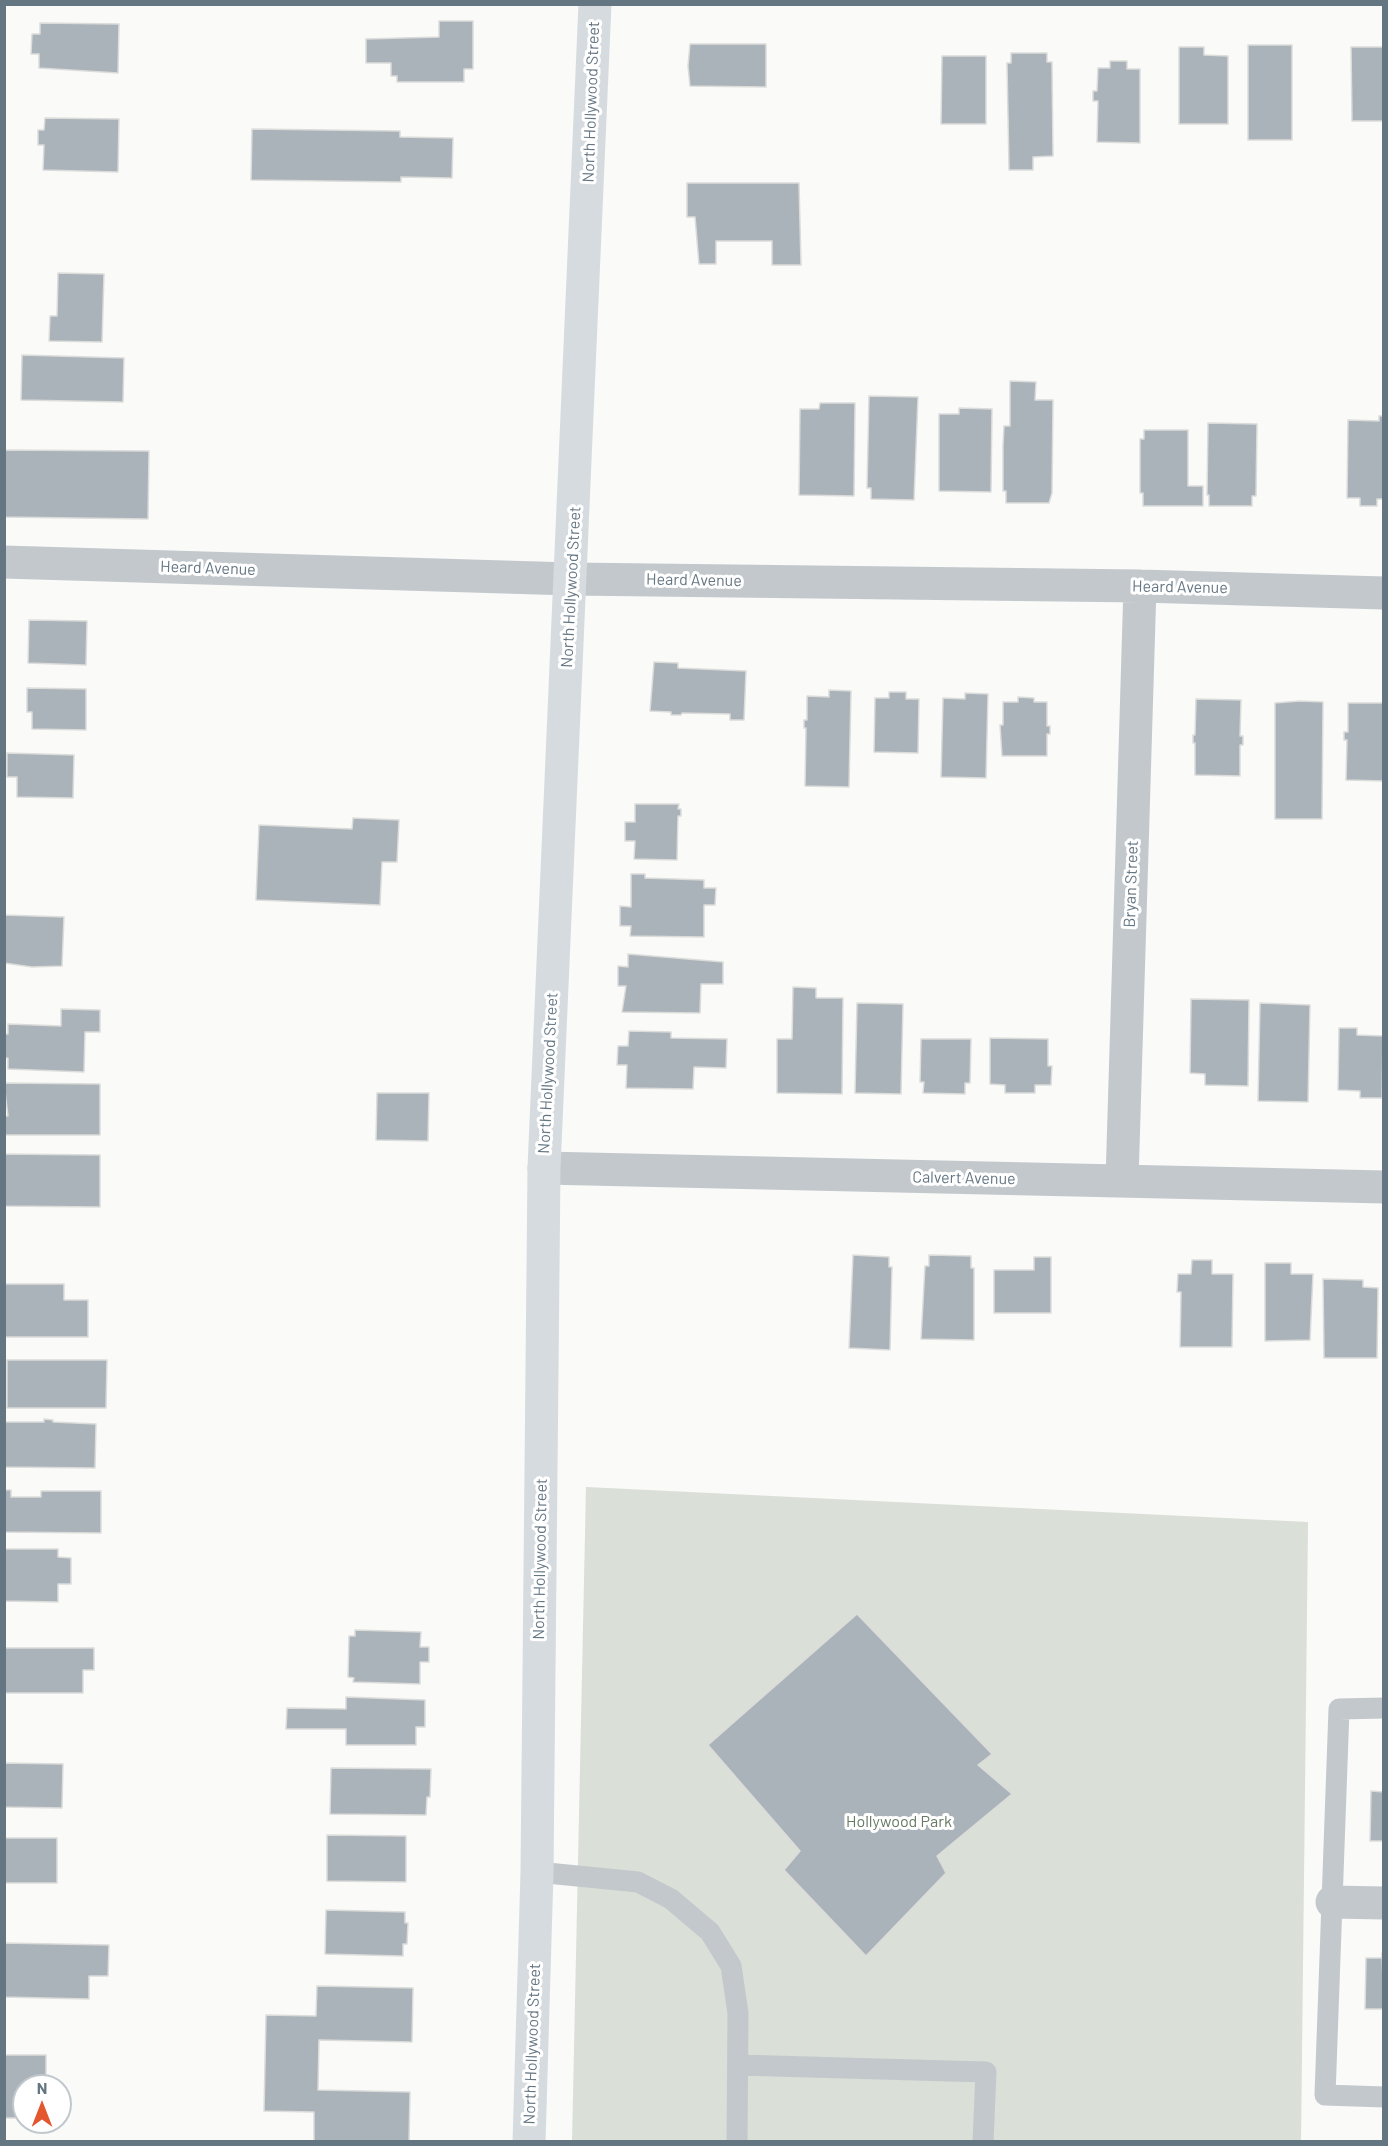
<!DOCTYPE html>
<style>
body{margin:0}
#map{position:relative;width:1388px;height:2146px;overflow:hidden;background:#fafaf8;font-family:Barlow,sans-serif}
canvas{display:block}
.frame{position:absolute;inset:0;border:6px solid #657683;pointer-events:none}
.north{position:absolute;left:12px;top:2074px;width:60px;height:60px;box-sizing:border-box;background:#fff;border:2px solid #c1c8cd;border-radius:50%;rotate:0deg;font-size:16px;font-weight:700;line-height:24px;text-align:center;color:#657683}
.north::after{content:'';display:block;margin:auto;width:21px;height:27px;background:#e4572e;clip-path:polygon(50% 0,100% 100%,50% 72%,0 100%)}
</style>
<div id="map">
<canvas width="1388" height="2146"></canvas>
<div class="frame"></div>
<div class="north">N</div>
</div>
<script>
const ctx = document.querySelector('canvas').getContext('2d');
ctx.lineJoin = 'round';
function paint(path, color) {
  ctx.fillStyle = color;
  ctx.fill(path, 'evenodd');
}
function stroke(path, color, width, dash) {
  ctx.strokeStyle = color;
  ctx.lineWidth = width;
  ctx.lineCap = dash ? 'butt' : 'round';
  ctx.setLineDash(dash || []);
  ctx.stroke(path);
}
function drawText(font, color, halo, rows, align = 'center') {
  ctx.font = font + ' Barlow,sans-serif';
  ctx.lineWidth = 6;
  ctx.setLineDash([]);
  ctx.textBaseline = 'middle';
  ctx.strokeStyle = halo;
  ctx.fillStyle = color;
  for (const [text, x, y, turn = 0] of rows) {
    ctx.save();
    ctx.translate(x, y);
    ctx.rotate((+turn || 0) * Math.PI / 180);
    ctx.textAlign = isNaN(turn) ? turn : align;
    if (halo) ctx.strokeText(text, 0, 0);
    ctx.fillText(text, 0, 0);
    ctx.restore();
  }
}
const green = new Path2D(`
 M586 1487 1308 1522 1301 2141 572 2142Z`);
const building = new Path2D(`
 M439 21H473V69H464V82H397V76H391V63H366V39L439 37Z
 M40 23 119 24 118 73 39 68V54H31L32 34H40Z
 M690 44H766V87L690 86 688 66Z
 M1248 45H1292V140H1248Z
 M1179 47H1204V55L1228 56V124H1179Z
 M1351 47H1384V121H1352Z
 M1011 53H1047V62H1052L1053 156 1033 157V170H1009L1007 63H1011Z
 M942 56H986V124H941Z
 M1110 61H1127V69H1140V143L1097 142 1098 101H1093V91H1097L1098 68H1110Z
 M45 118 119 119 118 172 43 170 44 145H38V130H44Z
 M252 129 400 131V137L453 138 452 178 401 177V182L251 180Z
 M687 183H799L801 265H772V241H716V264H699L695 217H687Z
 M58 273 104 274 102 342 49 341 50 316H57Z
 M22 355 124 358 123 402 21 400Z
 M1010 381 1036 382 1035 400H1053L1052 493 1049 503H1006V491H1003V445L1004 426H1010Z
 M869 396 918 397 914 500 871 499V488H867Z
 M820 403H855L854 496 799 495 800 409H819Z
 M959 408 992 409 991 492 939 491V414H959Z
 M1379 416H1384V499H1377V506H1360V498H1347L1348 420 1379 421Z
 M1208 423 1257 424 1256 496H1252V506H1209V495H1207Z
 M1144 430H1188V486H1203V506H1143V493H1140V439H1144Z
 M4 450 149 451 148 519 4 517Z
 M29 620 87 621 86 665 28 663Z
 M654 662 678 663V668L746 671 744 720H730V714L682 713 681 715H671V712L650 711Z
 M27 688 86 689V730L32 729V712H27Z
 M829 690 851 691 849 787 805 786 806 728H804V720H807V696L829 697Z
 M889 692H906V699H919L918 753 874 752 875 698H889Z
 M965 693 988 694 986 778 941 777 943 698 965 699Z
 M1018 697 1034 698V702H1047V726H1050V734H1047V756H1002L1000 725H1003V702H1018Z
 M1196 699 1241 700 1240 736H1243V745H1240V776L1195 775V743H1193V735H1195Z
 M1300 701 1323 702 1322 819H1275V703Z
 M1348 703H1384V781L1346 780 1347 740H1344V732H1348Z
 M7 753 74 755 73 798 17 797V777H7Z
 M635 804H679L678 809H681V816H678L677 860 634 859 635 841H625V822H635Z
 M353 818 399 820 397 862H382L380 905 256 900 259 825 352 829Z
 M631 874H645V878L704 880V888H716L715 905H704V937L630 936 631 926H620V906L631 907Z
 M4 915 64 917 62 966 32 967 4 963Z
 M628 954 723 962V984H701L700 1013 622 1012 626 986H618V966L628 967Z
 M793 987 816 988V998H843L842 1094 777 1093V1039H792Z
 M1191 999 1249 1000 1248 1086 1205 1085V1074L1190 1073Z
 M857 1003 903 1004 901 1094 855 1093Z
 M1260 1003 1310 1005 1308 1102 1258 1101Z
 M61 1009 100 1010V1032H85L84 1072 8 1069V1058H4V1034H8V1024L61 1026Z
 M1339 1028H1357V1035L1383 1036 1382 1098H1360V1091L1338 1090Z
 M629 1031 671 1032V1038L727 1039 726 1068 694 1067 693 1089 626 1088 627 1065H617L618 1046H628Z
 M990 1038 1048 1039V1066H1052L1051 1085H1035V1093H1005V1085L990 1084Z
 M921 1039H971L970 1083H965V1094L923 1093 924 1082H920Z
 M4 1083 100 1084V1135H4V1116H8Z
 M377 1093H429L428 1141 376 1140Z
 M4 1154 100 1155V1207L4 1206Z
 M853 1255 889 1257V1267H892L890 1350 849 1348Z
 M929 1255 971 1256V1268H974V1340L921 1339 925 1266H929Z
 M1034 1257H1051V1313H994V1270H1034Z
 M1192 1260H1212V1274H1233L1232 1347H1180L1181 1292H1177L1178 1274H1191Z
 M1265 1263H1291V1274H1313L1310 1340 1265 1341Z
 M1323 1279 1363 1280V1287L1378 1288 1377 1358H1324Z
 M4 1284H64V1300H88V1337H4Z
 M7 1360H107L106 1408H7Z
 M44 1419 53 1420V1422L96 1424 95 1468 4 1467V1422H44Z
 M4 1490H11V1497H41V1491H101V1533L4 1532Z
 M4 1549H58V1557L71 1558V1584H58V1602L4 1601Z
 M857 1614 992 1754 978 1765 1012 1794 937 1856 946 1873 866 1956 784 1870 800 1851 708 1745Z
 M355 1630 421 1632 420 1647H429V1662H420V1684L353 1682 354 1678 348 1677 349 1636H355Z
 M4 1648H94V1670H83V1693H4Z
 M346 1697 425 1700V1727H416V1745H346V1729H286L287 1708 346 1709Z
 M4 1763 63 1764 62 1808 4 1807Z
 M331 1768 431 1769 430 1797H427L426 1815 330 1814Z
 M1371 1791 1384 1792V1841H1370Z
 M327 1835 406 1836V1882L327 1881Z
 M4 1838H57V1883H4Z
 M326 1910 405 1912V1923H408L407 1944H403V1956L325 1954Z
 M4 1943 109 1945 108 1976H89V1999L4 1997Z
 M1382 1953 1384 2009H1365L1366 1958H1382Z
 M317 1986 413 1988 412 2042 319 2040 318 2090 410 2092 409 2142H314V2112L264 2111 266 2015 316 2016Z
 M4 2055H46V2086H24V2118H4Z`);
const service = new Path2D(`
 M1384 1708 1339 1709 1325 2095 1384 2097
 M537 1872 638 1882 671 1899 710 1932 731 1966 738 2013 737 2142
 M738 2065 986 2072 983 2142`);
const minor = new Path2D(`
 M4 562 571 579 1140 586 1384 593
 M544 1168 1384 1187
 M1122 1181 1140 586
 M1332 1902 1384 1903`);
const secondary = new Path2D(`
 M529 2142 537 1872 544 1168 595 4`);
const streetNames = [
 ["North Hollywood Street",591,102,-88],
 ["Heard Avenue",208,568,2],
 ["Heard Avenue",694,580,1],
 ["North Hollywood Street",571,587,-87],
 ["Heard Avenue",1180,587,1],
 ["Bryan Street",1131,884,-88],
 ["North Hollywood Street",548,1073,-87],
 ["Calvert Avenue",964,1178,1],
 ["North Hollywood Street",540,1559,-89],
 ["North Hollywood Street",532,2044,-88]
];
const parkNames = [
 ["Hollywood Park",899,1822]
];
paint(green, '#dadfd7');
paint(building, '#aab3b9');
stroke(building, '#dcdcda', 1.5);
stroke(service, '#c3c8cc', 21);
stroke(minor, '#c3c8cc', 33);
stroke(secondary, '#d6dbdf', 33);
drawText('16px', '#657683', '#fff', streetNames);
drawText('16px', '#687a64', '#fff', parkNames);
</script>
